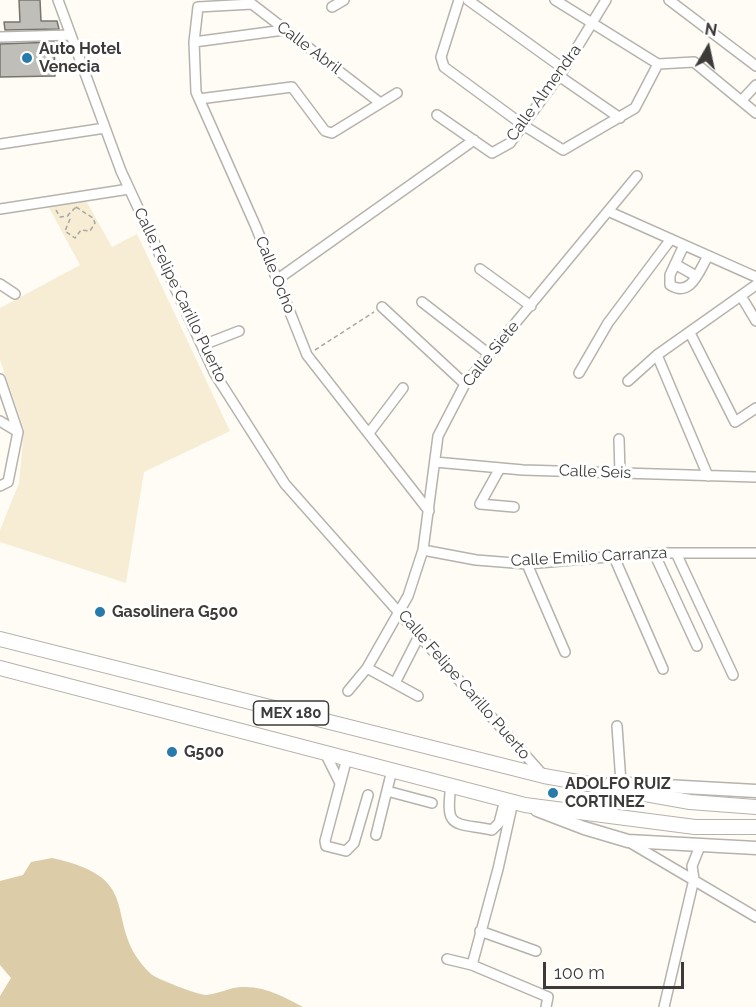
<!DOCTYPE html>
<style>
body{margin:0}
#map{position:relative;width:756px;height:1007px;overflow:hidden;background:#fefcf5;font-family:Raleway,sans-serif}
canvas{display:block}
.north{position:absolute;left:678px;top:18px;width:60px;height:60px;-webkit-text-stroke:4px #fff;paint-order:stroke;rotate:9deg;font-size:16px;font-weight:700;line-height:24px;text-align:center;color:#3c3b39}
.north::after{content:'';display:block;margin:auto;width:21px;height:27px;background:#3c3b39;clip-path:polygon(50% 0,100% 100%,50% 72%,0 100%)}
.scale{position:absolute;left:543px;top:962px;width:141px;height:27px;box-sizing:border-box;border:3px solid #3c3b39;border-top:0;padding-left:8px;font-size:18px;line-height:21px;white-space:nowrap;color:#3c3b39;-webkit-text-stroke:4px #fff;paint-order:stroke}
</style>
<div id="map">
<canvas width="756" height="1007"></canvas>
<div class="north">N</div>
<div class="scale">100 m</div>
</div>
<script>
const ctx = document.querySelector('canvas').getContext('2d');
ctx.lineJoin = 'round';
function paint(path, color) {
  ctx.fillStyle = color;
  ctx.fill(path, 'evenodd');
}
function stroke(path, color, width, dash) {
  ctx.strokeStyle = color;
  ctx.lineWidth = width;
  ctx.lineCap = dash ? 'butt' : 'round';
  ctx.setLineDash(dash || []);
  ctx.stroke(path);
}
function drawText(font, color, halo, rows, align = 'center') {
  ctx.font = font + ' Raleway,sans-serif';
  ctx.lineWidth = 6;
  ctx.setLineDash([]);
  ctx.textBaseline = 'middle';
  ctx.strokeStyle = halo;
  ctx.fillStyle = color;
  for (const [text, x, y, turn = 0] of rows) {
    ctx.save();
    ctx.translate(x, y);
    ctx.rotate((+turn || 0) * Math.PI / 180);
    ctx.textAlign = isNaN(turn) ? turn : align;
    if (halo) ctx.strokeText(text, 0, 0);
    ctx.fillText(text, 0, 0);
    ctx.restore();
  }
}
const green = new Path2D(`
 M84 197 112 247 137 234 230 431 144 472 126 583 0 542V530L19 483 24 429 0 360V308L80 265 47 204Z`);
const water = new Path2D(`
 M52 858C151 879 98 923 151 974 156 979 199 995 206 995 219 994 230 987 243 987 264 986 285 997 303 1007H0V996L11 978 0 965V881L23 875 31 862Z`);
const building = new Path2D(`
 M19 0H40L41 21H57L59 29 5 30 4 22H20Z
 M54 42 55 76 0 77V44Z`);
const path = new Path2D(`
 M76 207 93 218 95 223 90 231 81 230 75 238 65 231 70 219 68 215Z
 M56 210 60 217 68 216
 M315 350 374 312`);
const minor = new Path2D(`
 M58 0 121 171 215 374 285 484 543 775
 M459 0 441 57 444 67 523 125 563 150 635 108 658 64
 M468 0 564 69
 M555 0 658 64 694 62 756 113
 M669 0 756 66
 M332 7 344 0
 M0 37 71 35
 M194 42 284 30
 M559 76 620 118
 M199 99 292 87 325 131 332 133 397 93
 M742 100 756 85
 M379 102 252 4 198 7 194 42 196 92 256 227 307 355 429 511
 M437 115 492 153 510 143 564 69 606 0
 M0 144 105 128
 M0 209 129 189
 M610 212 756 277
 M684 245 670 275V285C691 298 699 271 708 256
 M675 264 696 276
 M480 269 531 306
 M278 279 474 140
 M0 284 15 294
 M741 296 756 321
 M422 302 489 354
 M382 307 465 384
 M690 333 735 422 756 408
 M203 345 239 331
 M657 355 708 476
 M579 373 608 323 671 239
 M0 379 18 432 8 482 0 486
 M628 381 657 355 756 285
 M0 421 18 432
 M369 433 403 388
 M619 439 620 474
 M435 462 523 470 756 477
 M500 468 480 504 514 507
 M423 550 476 560 527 564 654 553H756
 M654 553 697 646
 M676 553 733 675
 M614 557 663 669
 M527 564 565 652
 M367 668 418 696
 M395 683 420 634
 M348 691 367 668 408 596 423 550 438 436 465 384 637 176
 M617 726 621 783
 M325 753 340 783
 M347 758 325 841 326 846 346 851 354 843 368 795
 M451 785C445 830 453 822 492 830L499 823 505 800
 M387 791 432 803
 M376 835 392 770
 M629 842 756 917
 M480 931 536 951
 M447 959 472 965 548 997 546 1007
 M472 965 498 869 513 802
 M664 1007 694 879 692 866 700 846`);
const major = new Path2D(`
 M611 783 756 791
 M537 810 584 828 628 841 756 848`);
const highway = new Path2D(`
 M0 639 544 776 690 802 756 807
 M0 668 525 805 695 827H756`);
const markers = [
 [27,58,6,"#267bab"],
 [100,612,6,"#267bab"],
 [172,752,6,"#267bab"],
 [553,793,6,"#267bab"]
];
const shields = [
 [291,713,75]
];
const shieldNames = [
 ["MEX 180",291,713]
];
const streetNames = [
 ["Calle Abril",309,48,37],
 ["Calle Almendra",544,93,-54],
 ["Calle Ocho",275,275,68],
 ["Calle Felipe Carillo Puerto",180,295,64],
 ["Calle Siete",491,354,-51],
 ["Calle Seis",595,472,2],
 ["Calle Emilio Carranza",589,557,-3],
 ["Calle Felipe Carillo Puerto",464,685,49]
];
const poiNames = [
 ["Auto Hotel",39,49],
 ["Venecia",39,67],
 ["Gasolinera G500",112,612],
 ["G500",184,752],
 ["ADOLFO RUIZ",565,784],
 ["CORTINEZ",565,802]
];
paint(green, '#f7edd5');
paint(water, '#dccda8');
paint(building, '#c0beb8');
stroke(building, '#77756f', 1.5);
stroke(minor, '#b6b3ad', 12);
stroke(major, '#b6b3ad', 15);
stroke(highway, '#b6b3ad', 16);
stroke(path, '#a8a7a2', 1.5, [4.5, 3]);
stroke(minor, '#fff', 9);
stroke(major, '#fff', 12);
stroke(highway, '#fff', 14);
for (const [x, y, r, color] of markers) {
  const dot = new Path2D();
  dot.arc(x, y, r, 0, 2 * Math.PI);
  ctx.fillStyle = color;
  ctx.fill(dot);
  stroke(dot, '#fff', 2);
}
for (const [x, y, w] of shields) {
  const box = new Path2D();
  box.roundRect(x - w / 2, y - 12, w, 24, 4.5);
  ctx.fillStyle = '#fff';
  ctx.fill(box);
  stroke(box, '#3c3b39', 1.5);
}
drawText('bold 15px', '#3c3b39', null, shieldNames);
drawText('16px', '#3c3b39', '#fff', streetNames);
drawText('bold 16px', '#3c3b39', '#fff', poiNames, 'left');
</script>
